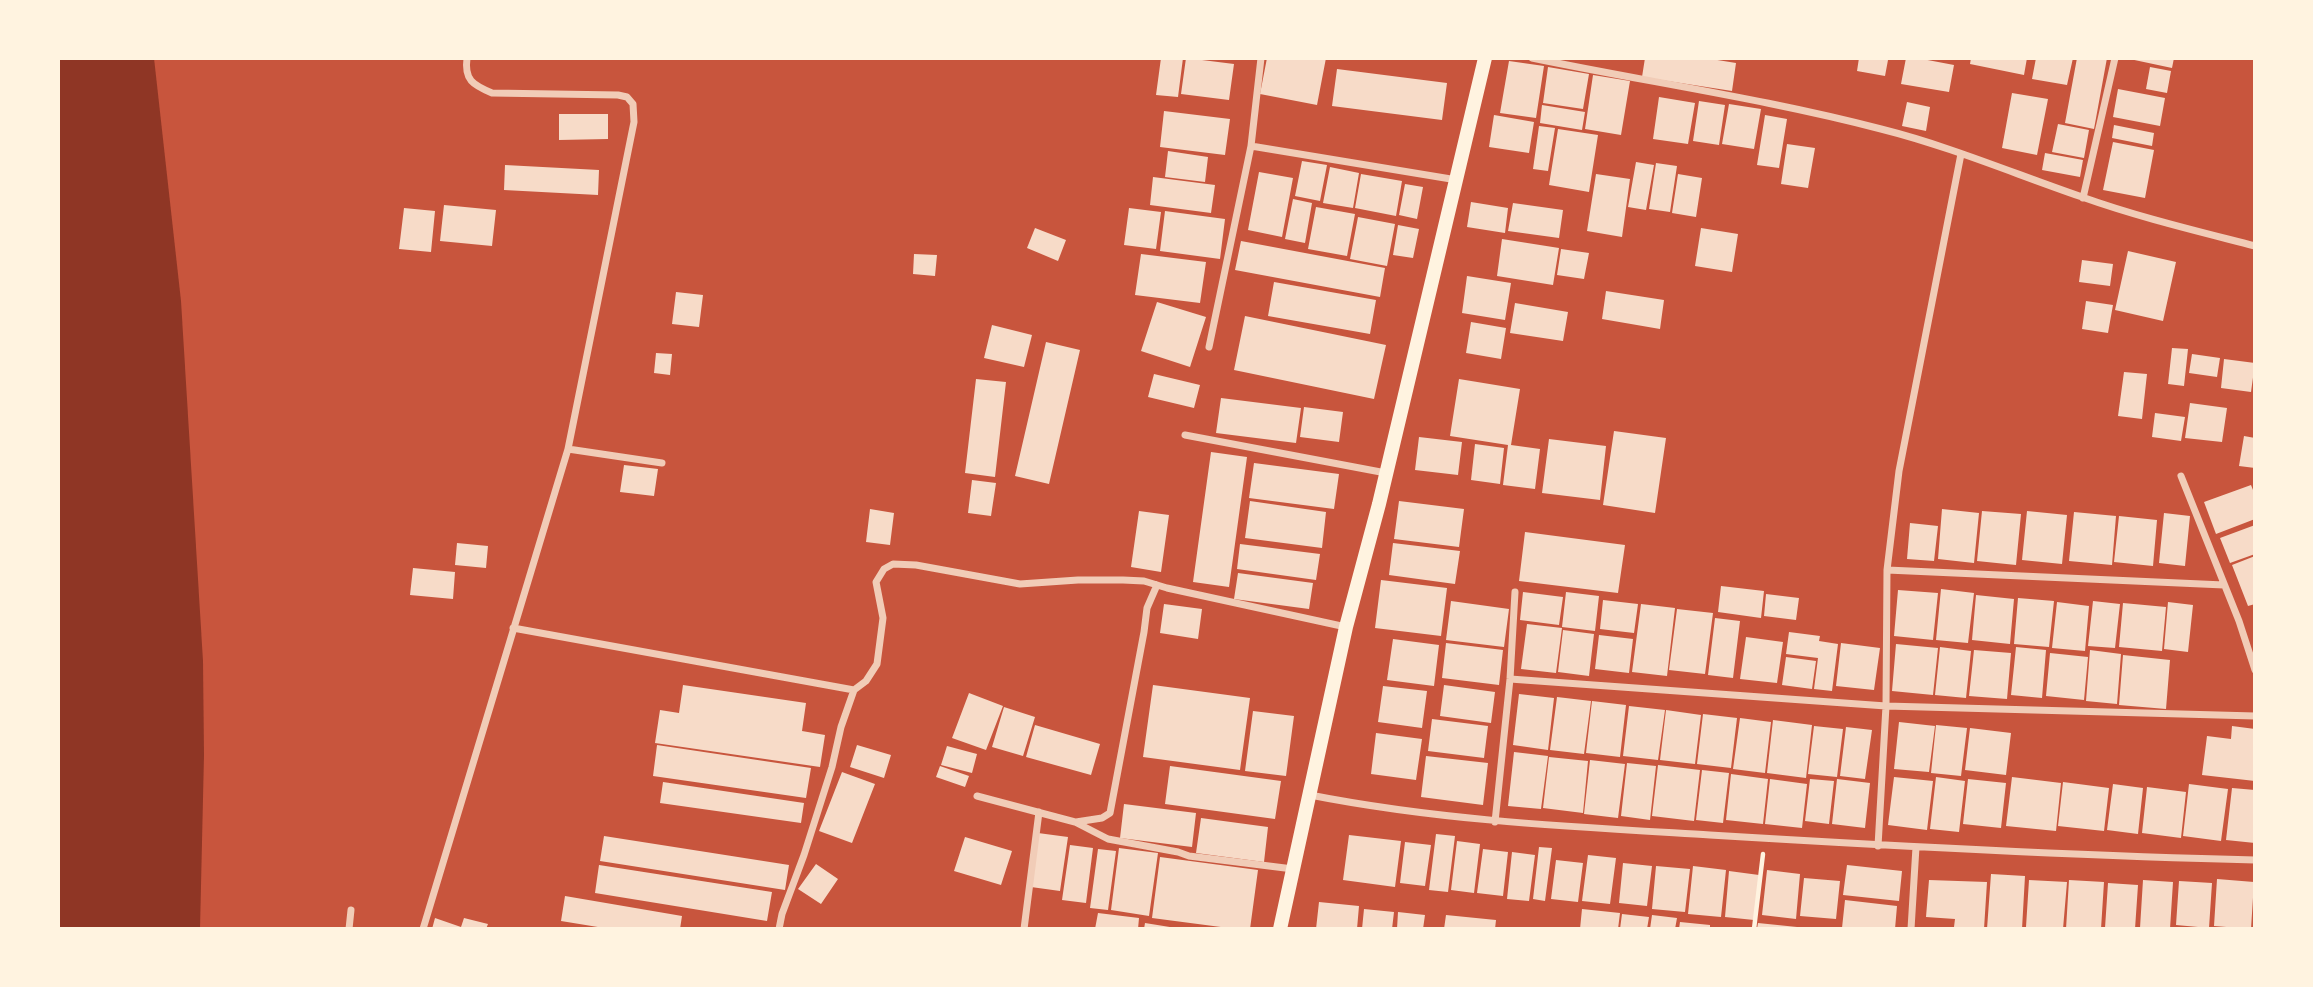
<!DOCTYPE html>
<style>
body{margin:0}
#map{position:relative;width:2313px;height:987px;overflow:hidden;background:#c8553d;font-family:"Noto Serif",serif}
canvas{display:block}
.frame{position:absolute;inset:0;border:60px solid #fff3e0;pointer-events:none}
</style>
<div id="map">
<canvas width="2313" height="987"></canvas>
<div class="frame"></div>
</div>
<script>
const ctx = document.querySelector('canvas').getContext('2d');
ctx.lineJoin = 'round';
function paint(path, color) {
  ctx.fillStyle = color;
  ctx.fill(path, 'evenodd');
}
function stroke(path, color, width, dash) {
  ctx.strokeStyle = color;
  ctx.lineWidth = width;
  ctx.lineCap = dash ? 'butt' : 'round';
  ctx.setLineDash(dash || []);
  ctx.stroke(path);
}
const water = new Path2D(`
 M58 58H154L181 301 203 661 204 755 200 929H58Z`);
const building = new Path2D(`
 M1161 58H1183L1178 97 1156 95Z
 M1186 58 1234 64 1229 100 1181 94Z
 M1267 58H1326L1317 105 1260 94Z
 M1645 58H1705L1736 63 1732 91 1642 77Z
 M1859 58 1888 60 1885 76 1857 71Z
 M1906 58H1917L1954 65 1949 92 1901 84Z
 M1971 58H2027L2024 75 1970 64Z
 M2036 58H2073L2067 85 2032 79Z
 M2077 58H2107L2094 129 2065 123Z
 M2125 58H2174L2172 68Z
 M1509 61 1544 66 1536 118 1500 113Z
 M1548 67 1589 74 1583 109 1543 103Z
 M2150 67 2171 71 2167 93 2146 89Z
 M1337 69 1447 83 1442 120 1332 106Z
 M1593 75 1630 81 1621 135 1585 129Z
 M2118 89 2165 98 2160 126 2113 117Z
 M2012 93 2048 99 2037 155 2002 148Z
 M1659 97 1695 103 1688 144 1653 139Z
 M1699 101 1725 105 1719 145 1693 141Z
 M1907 102 1930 107 1926 131 1902 126Z
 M1729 104 1761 109 1754 149 1722 144Z
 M1542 105 1585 112 1582 130 1540 123Z
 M1164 111 1230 119 1225 155 1160 147Z
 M559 114H608V139L559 140Z
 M1494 115 1534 122 1529 153 1489 147Z
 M1765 115 1787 119 1779 168 1757 165Z
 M2058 124 2089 130 2084 158 2052 152Z
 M2114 125 2154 133 2152 146 2112 138Z
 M1539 126 1555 128 1548 171 1533 169Z
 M1558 129 1598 135 1589 192 1549 185Z
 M2113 142 2154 150 2145 198 2103 190Z
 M1787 144 1815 148 1808 188 1781 184Z
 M1168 151 1208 157 1205 182 1165 177Z
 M2045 153 2083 160 2080 177 2042 170Z
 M1302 161 1327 165 1320 201 1295 196Z
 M1636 162 1654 165 1646 210 1628 207Z
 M1656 163 1677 166 1670 212 1649 209Z
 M505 165 599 170 598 195 504 190Z
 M1330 167 1359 173 1353 208 1323 203Z
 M1259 172 1293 178 1282 237 1248 230Z
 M1361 174 1402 181 1396 216 1355 208Z
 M1596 174 1630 179 1622 237 1587 231Z
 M1678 174 1702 178 1696 217 1672 213Z
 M1153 177 1215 185 1211 213 1150 205Z
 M1405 184 1423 187 1417 219 1399 215Z
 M1293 199 1312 203 1305 243 1285 239Z
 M1471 202 1508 208 1505 233 1467 227Z
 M1513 203 1563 210 1559 238 1508 231Z
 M444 205 496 210 492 246 440 241Z
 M1316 207 1355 214 1347 256 1308 249Z
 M404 208 435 211 431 252 399 249Z
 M1129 208 1161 212 1156 249 1124 245Z
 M1165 211 1225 219 1220 259 1160 251Z
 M1358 217 1395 224 1387 266 1350 259Z
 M1398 225 1419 229 1413 258 1393 255Z
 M1035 228 1066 240 1058 261 1027 248Z
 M1701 228 1738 234 1732 272 1695 266Z
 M1502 239 1559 248 1553 285 1497 276Z
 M1241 241 1385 268 1380 297 1235 270Z
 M1561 249 1589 253 1584 279 1557 275Z
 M2128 251 2176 262 2163 321 2115 310Z
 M914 254 937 255 935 276 913 274Z
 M1141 254 1206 262 1200 303 1135 295Z
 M2082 260 2113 264 2110 286 2079 282Z
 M1467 276 1511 283 1505 320 1462 313Z
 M1274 282 1376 300 1370 334 1268 316Z
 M1606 291 1664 300 1660 329 1602 319Z
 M676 292 703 295 699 327 672 324Z
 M2086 301 2113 305 2108 333 2082 329Z
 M1157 302 1206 317 1190 367 1141 351Z
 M1515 303 1568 312 1563 341 1510 333Z
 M1245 316 1386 345 1374 399 1234 370Z
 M1471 322 1506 328 1501 359 1466 353Z
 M992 325 1032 335 1024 367 984 358Z
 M1046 342 1080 350 1049 484 1015 476Z
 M2172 348 2188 349 2184 386 2168 384Z
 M656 353 672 354 670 375 654 373Z
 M2192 354 2220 358 2217 377 2189 373Z
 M2224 359 2255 363 2251 392 2221 388Z
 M2124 372 2147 374 2142 419 2118 416Z
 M1154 374 1200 385 1194 408 1148 397Z
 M976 379 1006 382 995 477 965 473Z
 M1459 379 1520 389 1511 445 1540 449 1535 489 1503 485 1508 445 1450 436Z
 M1221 398 1301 408 1296 443 1216 433Z
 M2190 403 2227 408 2222 442 2185 438Z
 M1304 407 1343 412 1339 442 1300 437Z
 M2155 413 2185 417 2181 441 2152 437Z
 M1614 431 1666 438 1655 513 1603 505Z
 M2244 436 2255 438V468L2239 466Z
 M1419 437 1462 442 1458 475 1415 470Z
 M1549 439 1606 446 1600 500 1542 493Z
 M1475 444 1504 448 1500 484 1471 480Z
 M1211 452 1247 457 1229 587 1193 582Z
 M1254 463 1339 474 1334 509 1249 498Z
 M624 465 658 469 654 496 620 492Z
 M972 480 996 483 991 516 968 513Z
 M2251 485 2255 495V519L2216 534 2204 502Z
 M1250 501 1326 512 1322 548 1245 538Z
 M1399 501 1464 509 1459 547 1394 539Z
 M870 509 894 513 890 545 866 542Z
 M1942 509 1979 513 1974 563 1938 559Z
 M1139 511 1169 515 1161 572 1131 567Z
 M1982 511 2021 514 2016 565 1977 561Z
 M2027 511 2067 515 2062 564 2022 560Z
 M2074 512 2116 516 2112 565 2069 561Z
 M2164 513 2190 516 2185 566 2159 563Z
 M2119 516 2157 520 2153 566 2114 562Z
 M1910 523 1938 526 1934 561 1907 559Z
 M2255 525V554L2230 563 2220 538Z
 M1525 532 1625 545 1618 593 1519 581Z
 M457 543 488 546 486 568 455 565Z
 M1393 543 1460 551 1455 584 1389 575Z
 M1240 544 1320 554 1316 580 1237 569Z
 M2255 556V604L2248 606 2232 565Z
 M413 568 455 572 453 599 410 595Z
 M1238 573 1313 583 1309 609 1234 599Z
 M1381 580 1447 588 1441 636 1375 628Z
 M1721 586 1764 591 1761 618 1718 612Z
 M1941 589 1974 593 1968 643 1936 640Z
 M1898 590 1938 593 1933 640 1894 636Z
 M1523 592 1563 597 1559 625 1520 620Z
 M1566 592 1599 596 1595 631 1562 627Z
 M1766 594 1799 598 1796 620 1764 616Z
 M1976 595 2014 599 2010 644 1972 640Z
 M2018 598 2054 601 2049 647 2014 644Z
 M1603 600 1638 604 1634 633 1600 629Z
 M1451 601 1509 609 1504 647 1446 640Z
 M2093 601 2120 604 2115 648 2088 646Z
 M2057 602 2089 606 2085 651 2052 648Z
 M2168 602 2193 605 2188 652 2164 649Z
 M2123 603 2166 607 2162 651 2119 647Z
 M1164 604 1202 609 1198 639 1160 633Z
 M1641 604 1675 608 1667 676 1632 672Z
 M1677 609 1713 613 1705 674 1669 670Z
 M1715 618 1740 621 1733 678 1708 675Z
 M1527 624 1562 628 1556 673 1521 669Z
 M1563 630 1594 634 1589 676 1558 672Z
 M1789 632 1820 636 1819 641 1838 644 1832 691 1814 689 1818 658 1786 654Z
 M1599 635 1633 639 1629 673 1595 669Z
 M1746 637 1783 642 1777 683 1740 679Z
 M1393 639 1439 645 1434 686 1387 680Z
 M1446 643 1503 650 1499 685 1442 678Z
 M1841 643 1880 648 1874 690 1836 686Z
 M1896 644 1938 648 1933 695 1892 691Z
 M1940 647 1971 651 1966 698 1935 695Z
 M2016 647 2046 650 2042 698 2011 695Z
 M1974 650 2011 653 2007 699 1969 696Z
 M2090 650 2121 654 2117 704 2086 701Z
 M2050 653 2088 657 2084 700 2046 696Z
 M2123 655 2170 660 2166 709 2119 705Z
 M1786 657 1816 661 1812 689 1782 685Z
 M683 685 806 703 802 731 825 735 820 767 655 743 660 710 679 713Z
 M1153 685 1250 698 1240 770 1143 757Z
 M1444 685 1495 692 1491 723 1440 716Z
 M1383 686 1427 691 1422 728 1378 722Z
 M969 693 1003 706 986 750 952 738Z
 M1519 694 1554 698 1548 750 1513 745Z
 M1557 697 1591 701 1584 754 1550 750Z
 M1592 701 1626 705 1620 757 1586 753Z
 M1629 706 1665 710 1658 760 1623 756Z
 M1004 707 1035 717 1023 756 992 747Z
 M1666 710 1701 715 1695 764 1660 760Z
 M1253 711 1294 716 1286 776 1245 771Z
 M1703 714 1737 718 1731 768 1697 764Z
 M1740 718 1771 722 1765 773 1733 769Z
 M1432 719 1488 726 1484 758 1428 751Z
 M1773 720 1812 725 1806 778 1767 773Z
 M1899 722 1935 726 1929 772 1894 769Z
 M1035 725 1100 744 1091 775 1026 757Z
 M1936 725 1967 728 1961 776 1931 773Z
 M1814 726 1843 729 1837 777 1808 774Z
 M2232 726 2255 729V781L2202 775 2207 736 2231 739Z
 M1846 727 1872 730 1865 779 1840 776Z
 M1970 728 2011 733 2006 775 1965 770Z
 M1376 733 1422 739 1416 780 1371 774Z
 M657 745 811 768 806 798 653 776Z
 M857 745 891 755 884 778 850 767Z
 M947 746 977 754 972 773 941 765Z
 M1514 752 1548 756 1541 809 1508 806Z
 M1426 756 1488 763 1483 805 1421 797Z
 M1549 757 1588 761 1583 813 1543 808Z
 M1590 760 1625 764 1618 818 1584 814Z
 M1627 763 1656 766 1650 820 1621 816Z
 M1658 765 1700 770 1694 821 1652 816Z
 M940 766 969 776 965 787 936 777Z
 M1170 766 1281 781 1275 819 1165 804Z
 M1702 770 1729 773 1723 823 1696 820Z
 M842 772 875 784 852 843 819 831Z
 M1731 774 1768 779 1763 824 1726 820Z
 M1894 777 1933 781 1927 830 1888 825Z
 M1936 777 1965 781 1959 832 1930 829Z
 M2012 777 2061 783 2056 831 2006 826Z
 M1770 779 1807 784 1802 828 1765 824Z
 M1810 779 1834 781 1829 824 1805 821Z
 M1837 779 1870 783 1865 828 1832 824Z
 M1968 779 2006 783 2001 828 1963 824Z
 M663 782 804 803 801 823 660 803Z
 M2063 782 2109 788 2104 831 2058 826Z
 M2113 784 2143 788 2138 834 2107 830Z
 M2189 784 2228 789 2221 841 2183 836Z
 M2147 787 2186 792 2181 838 2142 833Z
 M2232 788 2255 790V843L2226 840Z
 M1124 804 1196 813 1192 847 1120 838Z
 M1201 818 1268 827 1264 862 1196 853Z
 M1038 833 1068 837 1060 891 1031 887Z
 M1436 834 1455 836 1448 892 1429 890Z
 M1349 835 1401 841 1395 887 1343 880Z
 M604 836 789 865 785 890 600 861Z
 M965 837 1012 851 1001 885 954 871Z
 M1457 841 1480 844 1474 893 1451 890Z
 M1405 842 1431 845 1425 886 1400 883Z
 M1070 845 1093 848 1086 903 1062 900Z
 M1539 847 1552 848 1545 901 1533 899Z
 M1119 848 1158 853 1149 916 1111 910Z
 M1098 849 1116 851 1108 910 1090 908Z
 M1483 849 1508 852 1503 896 1477 893Z
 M1512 852 1535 855 1529 901 1507 899Z
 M1588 855 1616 858 1610 904 1582 901Z
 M1160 857 1258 870 1250 929H1236L1152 918Z
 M1556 860 1583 863 1578 902 1551 899Z
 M1623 863 1652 866 1647 906 1619 903Z
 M816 864 838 879 821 904 798 889Z
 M599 865 772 892 767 921 595 893Z
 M1847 865 1902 871 1899 901 1843 895Z
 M1656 866 1690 869 1685 912 1652 909Z
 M1693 866 1726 870 1721 917 1688 914Z
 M1767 870 1800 874 1796 919 1762 915Z
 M1729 871 1759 875 1754 920 1725 917Z
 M1991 874 2025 876 2022 929H1987Z
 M1804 878 1840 881 1836 919 1800 916Z
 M2217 879 2254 882 2251 929 2214 926Z
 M1929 880 1987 882 1984 929 1954 927 1955 919 1926 917Z
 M2029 880 2067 882 2063 929 2026 927Z
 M2069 880 2104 882 2101 929H2066Z
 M2143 880 2173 882 2170 929 2140 928Z
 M2179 881 2212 883 2209 928 2176 925Z
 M2108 883 2138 885 2135 929 2105 928Z
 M565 896 682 916 680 929H610L561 921Z
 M1845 900 1897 906 1895 929 1842 928Z
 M1319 902 1359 906 1357 929H1316Z
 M1364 909 1394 912 1392 929H1362Z
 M1582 909 1620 913 1618 929H1580Z
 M1398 912 1425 915 1423 929H1397Z
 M1098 913 1139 918 1138 929H1095Z
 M1622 914 1649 917 1647 929H1620Z
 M1446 915 1496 920 1495 929H1444Z
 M1652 915 1677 918 1675 929H1650Z
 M435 918 461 927 464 918 488 924 486 929H432Z
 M1680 922 1710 925V929H1679Z
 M1145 923 1176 928 1175 929H1144Z
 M1758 923 1797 927V929H1757Z`);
const path = new Path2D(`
 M1754 929 1763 854`);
const minor = new Path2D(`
 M467 58C464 80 473 85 492 93L618 95 627 97 633 104 634 122 568 449
 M1261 58 1251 146 1457 180
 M1532 58C1648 82 1766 99 1881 129 1949 146 2015 174 2082 197 2138 217 2197 231 2255 246
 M2083 198 2115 58
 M1209 347 1251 146
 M1185 435 1386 473
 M2181 476 2239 621 2255 670
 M1887 570 2224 585
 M513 628 854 690
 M1510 679 1886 706 2255 716
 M1310 795C1442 821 1576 827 1710 835 1892 846 2073 856 2255 860
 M977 796 1075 822 1108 839 1178 852 1189 856 1293 869
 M1076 822 1102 818 1110 813 1144 632 1147 608 1157 585
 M1495 822 1510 679 1515 592
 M1878 846 1886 706 1887 570 1899 471 1961 154
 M349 929 351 910
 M423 929 568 449 662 463
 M779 929 782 914 804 855 832 767 841 727 854 690 866 681 877 664 883 618 876 582 884 569 893 564 916 565 1020 584 1078 580H1123L1144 581 1167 588 1346 627
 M1024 929 1039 812
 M1911 929 1916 847`);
const secondary = new Path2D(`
 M1280 929 1346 627 1379 504 1485 58`);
paint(water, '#8f3625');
paint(building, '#f7dbc8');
stroke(path, '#fff3e0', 4.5);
stroke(minor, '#f1ccb7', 7);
stroke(secondary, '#fff3e0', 14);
</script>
